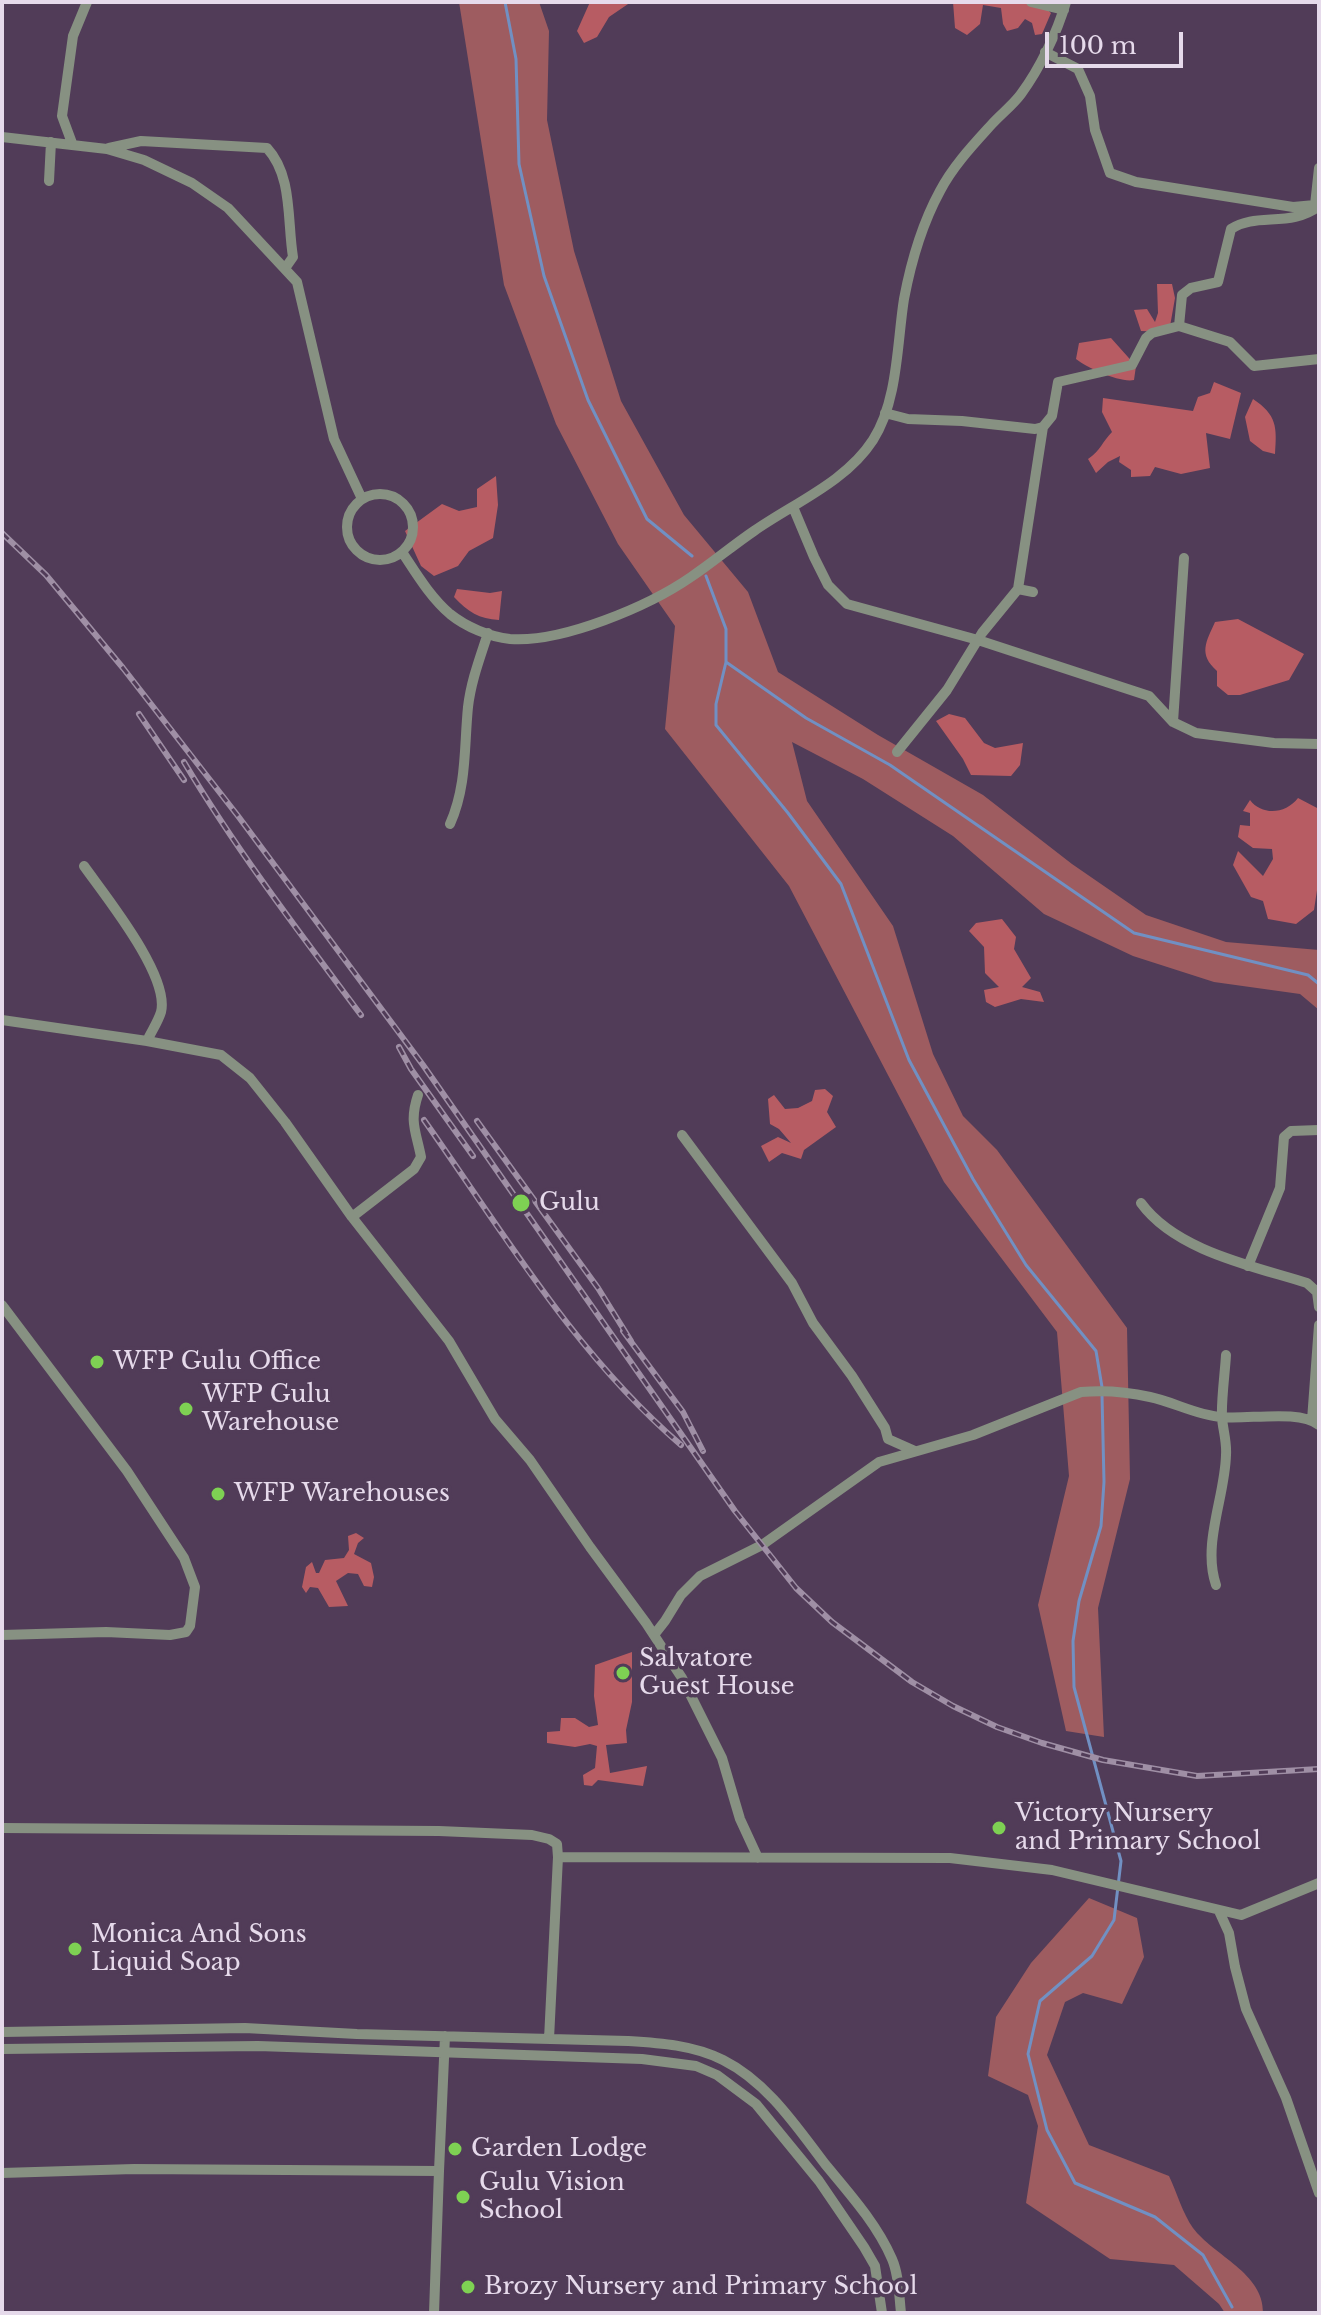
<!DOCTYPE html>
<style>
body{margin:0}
#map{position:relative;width:1321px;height:2315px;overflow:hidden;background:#513c58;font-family:"Libre Baskerville",serif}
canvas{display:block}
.frame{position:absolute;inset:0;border:4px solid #e6daeb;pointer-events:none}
.scale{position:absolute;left:1045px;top:32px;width:138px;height:36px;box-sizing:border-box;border:4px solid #e6daeb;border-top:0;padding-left:10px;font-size:24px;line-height:28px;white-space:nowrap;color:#e6daeb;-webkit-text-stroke:6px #513c58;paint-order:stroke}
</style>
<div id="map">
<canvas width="1321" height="2315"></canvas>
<div class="frame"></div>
<div class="scale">100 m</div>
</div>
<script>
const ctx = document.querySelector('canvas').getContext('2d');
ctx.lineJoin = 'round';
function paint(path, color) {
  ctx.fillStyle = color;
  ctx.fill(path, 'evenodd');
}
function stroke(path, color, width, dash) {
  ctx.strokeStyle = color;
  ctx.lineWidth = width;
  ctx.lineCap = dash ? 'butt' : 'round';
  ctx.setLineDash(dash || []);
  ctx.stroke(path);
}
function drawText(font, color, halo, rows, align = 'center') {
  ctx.font = font + ' "Libre Baskerville",serif';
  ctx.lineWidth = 7;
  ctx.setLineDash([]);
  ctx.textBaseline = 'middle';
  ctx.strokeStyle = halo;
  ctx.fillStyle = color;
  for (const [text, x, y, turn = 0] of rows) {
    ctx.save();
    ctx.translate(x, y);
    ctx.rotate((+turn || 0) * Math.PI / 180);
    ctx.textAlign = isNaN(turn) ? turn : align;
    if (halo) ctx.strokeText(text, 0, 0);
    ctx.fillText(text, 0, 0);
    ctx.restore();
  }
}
const green = new Path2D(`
 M459 2H539L549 31 547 120 574 251 621 401 684 515 748 592 778 672 878 735 983 795 1072 864 1146 915 1226 942 1319 950V1010L1300 994 1214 982 1133 956 1044 914 953 836 863 779 792 742 807 801 893 926 933 1054 963 1116 997 1150 1127 1328 1130 1479 1098 1608 1104 1737 1066 1731 1038 1605 1069 1476 1057 1332 944 1182 789 886 665 729 675 626 618 544 556 424 504 285Z
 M1089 1898 1137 1918 1144 1957 1122 2004 1083 1993 1065 2002 1047 2055 1089 2145 1169 2176C1177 2193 1183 2214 1193 2228 1214 2256 1264 2273 1263 2313H1225L1219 2304 1174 2265 1110 2259 1026 2203 1038 2126 1028 2095 988 2076 996 2017 1031 1963Z`);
const forest = new Path2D(`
 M590 2H631L609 17 597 37 584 43 577 31Z
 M953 2H1039L1051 13 1042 34 1035 35 1032 23 1025 19 1018 28 1007 31 1003 24 1001 8 983 5 980 24 967 35 955 28Z
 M1157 284H1172L1175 298 1169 332 1141 331 1134 310 1147 309 1155 322 1158 313Z
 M1111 338 1136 366 1134 380C1120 383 1087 368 1076 359L1079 343Z
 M1214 382 1241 393 1230 439 1206 433 1210 468 1181 474 1155 467 1150 476 1131 477V470L1119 462 1120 456 1108 462 1096 473 1088 459C1101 450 1102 442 1112 432L1102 412 1103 398 1193 411 1198 397 1210 393Z
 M1253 399C1277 415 1277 427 1275 454L1263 451 1250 441 1245 417Z
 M496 476 498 505 493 538 469 551 458 566 434 576 421 566 405 531 442 504 459 511 477 507V489Z
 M457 589 490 593 502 591 499 620C479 619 468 612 454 597Z
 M1238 619 1304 654 1289 680 1240 695H1228L1217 686V671C1198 654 1206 642 1215 622Z
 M949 714 965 718 984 743 995 748 1023 743 1020 765 1011 776 971 775 963 759 936 721Z
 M1298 798 1319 809V877L1314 910 1296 924 1268 919 1263 901 1251 897 1233 865 1238 851 1263 876 1273 859 1272 849 1253 848 1238 837 1240 825 1250 826V813L1243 811 1250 800C1262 816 1286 814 1298 798Z
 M1002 919 1016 937 1014 949 1031 978 1022 987 1040 992 1044 1002 1021 999 995 1007 986 1002 984 990 999 987 985 973 984 947 969 931 976 923Z
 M825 1089 833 1096 827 1112 836 1127 804 1150 801 1159 782 1153 769 1162 761 1146 778 1137 791 1143 779 1129 770 1124 768 1099 774 1095 785 1109 798 1108 812 1101 815 1090Z
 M356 1533 364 1538 358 1543 354 1554 371 1563 374 1577 372 1587 364 1586 358 1574 348 1573 336 1581 348 1606 329 1607 318 1588 310 1587 306 1593 302 1587 306 1567 312 1562 316 1573H319L325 1560 344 1558 349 1550 348 1536Z
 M632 1652V1702L626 1730 627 1743 606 1745 610 1773 647 1766 643 1786 598 1780 592 1786 584 1785 583 1775 595 1768 597 1746 590 1744 575 1747 547 1743V1732L560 1731 561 1718H575L589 1727 598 1725 594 1696 595 1665Z`);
const stream = new Path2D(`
 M505 2 516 59 519 164 544 276 588 400 647 519 692 556
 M706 576 726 629V662L716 704V725L788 813 841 884 909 1060 973 1179 1026 1265 1096 1351 1102 1387
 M726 662 806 718 890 765 1134 933 1308 975 1319 984
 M1102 1395 1104 1482 1101 1526 1079 1601 1073 1641 1074 1687 1121 1861 1114 1920 1092 1956 1040 2001 1028 2054 1047 2130 1075 2183 1155 2217 1203 2255 1232 2307`);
const minor = new Path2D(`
 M1031 2 1064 10
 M1045 52 1078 69 1090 96 1095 130 1110 173 1136 182 1293 207 1315 205 1319 168
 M2 137 107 149 144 160 192 183 228 208 297 282 334 439 362 499
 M72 143 62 116 73 36 87 2
 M109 148 141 141 267 148C293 176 287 221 293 257L286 267
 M49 181 51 142
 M1179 326 1182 295 1191 288 1218 282 1231 229C1256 212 1291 228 1319 206
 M885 413 908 419 962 421 1035 429 1043 427
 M347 527a33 33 0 1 1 66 0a33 33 0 1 1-66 0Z
 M793 507 814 557 828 585 847 604 978 640 1149 696 1173 722 1196 733 1274 743 1319 744
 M402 552C416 573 430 597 450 614 466 627 490 637 510 639 562 643 649 606 691 577 712 563 732 546 754 531 794 503 846 482 873 440 898 401 897 343 904 299 911 262 922 224 940 191 953 166 973 145 992 124 1001 114 1013 105 1021 94 1040 68 1057 33 1066 2
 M1033 592 1018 589 1043 427 1052 416 1058 382 1132 365 1146 338 1152 333 1179 326 1230 342 1254 366 1319 359
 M1173 722 1184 558
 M897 752 947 690 982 633 1018 589
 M450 824C467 786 464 747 468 707 471 681 480 658 488 633
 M84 866C106 897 170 976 161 1012 158 1022 151 1032 147 1041
 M2 1020 147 1041 221 1055 250 1078 285 1122 352 1217 449 1341 495 1419 530 1460 590 1547 646 1623 682 1678 722 1758 740 1819 758 1858
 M682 1135 792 1283 813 1323 852 1376 885 1428 888 1439 915 1451
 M1141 1203C1176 1251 1253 1266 1307 1283L1317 1292 1319 1307
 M352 1217 414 1169 421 1157C416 1131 409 1122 418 1095
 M1248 1266 1280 1188 1284 1137 1291 1131 1319 1130
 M2 1305 127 1471 184 1558 195 1587 190 1626 186 1632 170 1635 106 1632 2 1635
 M1312 1420 1319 1325
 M1216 1585C1202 1544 1225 1497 1226 1455 1227 1442 1223 1430 1222 1418 1221 1401 1225 1373 1226 1355
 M654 1635 665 1621 681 1595 700 1576 762 1545 879 1462 973 1435 1081 1392C1103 1390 1128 1392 1150 1397 1174 1402 1196 1415 1221 1417 1247 1420 1299 1409 1319 1425
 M2 1828 439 1831 532 1835 549 1839 557 1844 558 1857 549 2039
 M558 1857 950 1858 1052 1870 1241 1915 1319 1883
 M1219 1911 1229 1933 1235 1967 1246 2009 1286 2098 1319 2193
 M2 2032 245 2028 357 2034 628 2041C660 2043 693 2045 723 2060 767 2082 796 2126 825 2164 849 2193 877 2224 892 2259 899 2275 899 2295 901 2313
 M2 2049 258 2046 642 2059 696 2066 717 2075 756 2104 819 2181 864 2247 875 2266 882 2313
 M439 2171 445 2036
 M2 2173 134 2169 439 2171 434 2313`);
const rail = new Path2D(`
 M2 533 46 575 123 668 238 816 423 1065 735 1511 796 1588 832 1622 912 1682 953 1706 997 1727 1042 1743 1103 1760 1197 1776 1319 1769
 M139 714 184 780
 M184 762C237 851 299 932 361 1015
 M399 1047 411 1069 473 1156
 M424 1120C503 1232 576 1355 681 1445
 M477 1121 598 1288 631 1341
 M623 1331 683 1412 703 1451`);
const markers = [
 [521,1203,10,"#7ed153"],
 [97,1362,8,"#7ed153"],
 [186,1409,8,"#7ed153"],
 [218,1494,8,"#7ed153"],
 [623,1673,8,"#7ed153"],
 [999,1828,8,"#7ed153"],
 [75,1949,8,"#7ed153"],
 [455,2149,8,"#7ed153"],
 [463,2197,8,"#7ed153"],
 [468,2287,8,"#7ed153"]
];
const poiNames = [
 ["Gulu",539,1203],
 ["WFP Gulu Office",113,1362],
 ["WFP Gulu",202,1395],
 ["Warehouse",202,1423],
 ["WFP Warehouses",234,1494],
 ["Salvatore",639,1659],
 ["Guest House",639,1687],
 ["Victory Nursery",1015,1814],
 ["and Primary School",1015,1842],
 ["Monica And Sons",91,1935],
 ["Liquid Soap",91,1963],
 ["Garden Lodge",471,2149],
 ["Gulu Vision",479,2183],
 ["School",479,2211],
 ["Brozy Nursery and Primary School",484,2287]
];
paint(green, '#9e5c60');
paint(forest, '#b75c63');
stroke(stream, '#7190c3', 3);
stroke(minor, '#879182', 10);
stroke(rail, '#9f8fa5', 6);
stroke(rail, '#513c58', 3, [9]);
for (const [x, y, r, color] of markers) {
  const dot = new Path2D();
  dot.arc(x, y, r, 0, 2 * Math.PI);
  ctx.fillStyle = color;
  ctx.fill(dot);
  stroke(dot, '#513c58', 3);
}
drawText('24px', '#e6daeb', '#513c58', poiNames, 'left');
</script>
